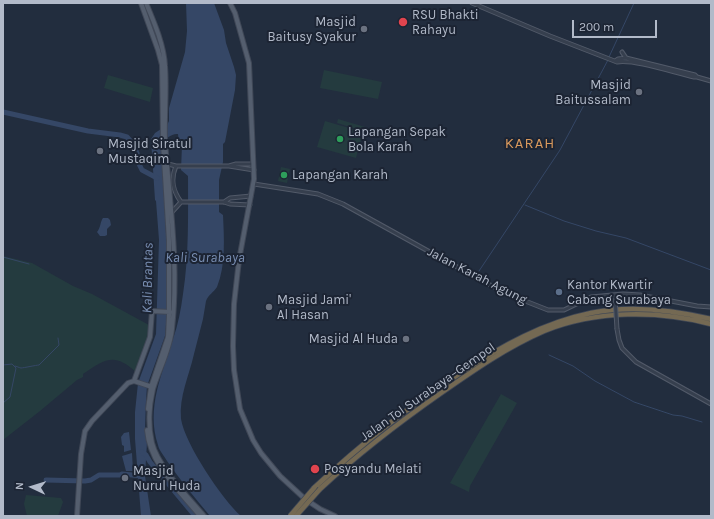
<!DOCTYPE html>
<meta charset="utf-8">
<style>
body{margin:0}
#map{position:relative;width:714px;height:519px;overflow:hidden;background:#222d3e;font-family:Karla,sans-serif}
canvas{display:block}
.frame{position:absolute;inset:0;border:4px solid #b2bac9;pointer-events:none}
.north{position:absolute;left:12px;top:467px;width:40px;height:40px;-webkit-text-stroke:3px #1c2433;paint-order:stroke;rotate:274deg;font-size:11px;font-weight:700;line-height:16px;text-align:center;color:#b2bac9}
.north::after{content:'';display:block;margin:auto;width:14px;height:18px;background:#b2bac9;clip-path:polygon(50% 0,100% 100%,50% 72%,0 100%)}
.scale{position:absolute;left:572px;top:20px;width:85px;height:18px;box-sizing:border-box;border:2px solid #b2bac9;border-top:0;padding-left:5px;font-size:12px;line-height:14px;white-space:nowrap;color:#b2bac9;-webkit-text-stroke:3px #1c2433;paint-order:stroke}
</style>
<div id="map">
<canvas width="714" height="519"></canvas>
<div class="frame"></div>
<div class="north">N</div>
<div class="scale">200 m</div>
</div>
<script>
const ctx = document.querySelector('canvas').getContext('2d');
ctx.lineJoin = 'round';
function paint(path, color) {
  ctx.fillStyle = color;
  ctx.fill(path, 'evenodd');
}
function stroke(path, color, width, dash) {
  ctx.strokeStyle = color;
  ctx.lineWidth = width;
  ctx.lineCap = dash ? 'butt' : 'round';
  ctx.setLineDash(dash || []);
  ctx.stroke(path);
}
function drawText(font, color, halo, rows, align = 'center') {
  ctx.font = font + ' Karla,sans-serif';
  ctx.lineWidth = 4;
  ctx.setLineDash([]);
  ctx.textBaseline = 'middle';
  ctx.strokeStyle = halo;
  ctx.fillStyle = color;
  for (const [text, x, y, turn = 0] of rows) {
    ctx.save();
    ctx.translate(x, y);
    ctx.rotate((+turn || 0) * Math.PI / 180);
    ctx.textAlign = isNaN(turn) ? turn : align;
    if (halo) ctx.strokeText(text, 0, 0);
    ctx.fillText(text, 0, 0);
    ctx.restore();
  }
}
const green = new Path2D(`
 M324 70 382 82 378 99 320 88Z
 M108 75 153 88 150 102 104 88Z
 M338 119 365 127 363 131 337 123Z
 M325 121 363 132 356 158 317 147Z
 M281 167 290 169 287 183 278 181Z
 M3 256 32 263 73 286 92 294 149 325V335L136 372C114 352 105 359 83 374V377L77 380 40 411 3 440Z
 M501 394 517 403 470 486 469 492 450 483Z
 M26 495 61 498 63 502 58 516H27L24 504Z`);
const water = new Path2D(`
 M186 3H214L224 30 226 43 234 67 236 75 235 90 225 142 223 144V162L219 180V212L223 215C224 238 226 265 217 287 214 292 208 295 206 301 205 307 204 313 203 319 200 331 197 342 194 354 189 376 179 396 181 419 185 444 222 499 241 516H210C195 498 180 480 167 461 164 456 159 450 158 445 146 408 162 374 173 339 178 325 181 309 183 294 189 255 188 216 188 176L181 170 182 145H179L178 134C172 133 165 139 161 144L167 251V313L165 336 147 386 146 401 145 429 147 442 145 476 151 516H141L135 439V412L138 383 156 334 159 240 156 201 155 200 151 139 155 133 167 125 169 121V108L185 52 187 31Z
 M103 218H108L110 220 111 225 107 229V235L105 236H100L97 232C101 227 100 222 103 218Z
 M129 432 131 450 124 452V446L122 445 121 437 124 433Z
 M132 453 133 471H126L122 456Z`);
const stream = new Path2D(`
 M609 57 634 3
 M525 205 564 221 596 231 626 238 711 270
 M3 257 29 264
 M479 271 560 150 608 60
 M549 355 573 366 595 381 634 402 673 415 682 416 702 422
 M3 365 12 364 16 368 10 397 3 403
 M15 366C16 366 20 368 21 368 23 368 37 365 39 365L59 345 58 338`);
const river = new Path2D(`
 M3 112 88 131 120 135 127 137 133 144 137 153 139 164 142 170 157 178
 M142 452 146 455 150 462 195 516
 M46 480 85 481 91 480 99 475H120L122 474 142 476`);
const minor = new Path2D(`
 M472 3 550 36 617 62C635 59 675 73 694 77H697
 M622 52 626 58
 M615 61 618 59 626 58 695 75 697 77 711 81
 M168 164 176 166H229L236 164H253
 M176 166C170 180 173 191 181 202
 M229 166 254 170
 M254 184 318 194 343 204 486 283 515 297 548 310H564L591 297 623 294 640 295 697 306 711 307
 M224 202 230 198 251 196
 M172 212 181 202H224L230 204 250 205
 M617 329 619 340 622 348 636 362 711 404`);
const major = new Path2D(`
 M141 3 158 50 162 65 163 143 169 241V316L168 337 151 387 148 409
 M146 3C154 22 164 45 165 66 167 91 164 117 165 142 170 204 179 266 172 329 170 350 159 369 153 389 149 406 148 426 152 443 158 467 188 497 204 516
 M230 3 235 13 249 63 254 179 239 260 234 304 233 346 234 370 240 409 253 440 261 453 280 476 305 499 320 509 335 516
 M134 381 150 337 152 311 170 312
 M147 430C150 465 179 490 200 516
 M77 516 81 454 85 431 92 421 128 383 134 381 152 387`);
const highway = new Path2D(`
 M314 488C360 445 409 406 462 372 502 346 543 323 591 313 630 305 673 310 711 319
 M320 489C358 454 398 423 441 393 474 370 507 347 544 331 596 310 658 310 711 324`);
const minorBridge = new Path2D(`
 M615 298 617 329`);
const highwayBridge = new Path2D(`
 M290 516 314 488
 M296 516 320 489`);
const markers = [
 [403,22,5,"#e0444e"],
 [364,29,4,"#6b7280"],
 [639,92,4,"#6b7280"],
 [340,139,4,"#2e9e5b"],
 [100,151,4,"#6b7280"],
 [284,175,4,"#2e9e5b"],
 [559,292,4,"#5c6f8a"],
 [269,307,4,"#6b7280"],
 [406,339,4,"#6b7280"],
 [315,469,5,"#e0444e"],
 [125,478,4,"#6b7280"]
];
const poiNames = [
 ["RSU Bhakti",412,15],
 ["Rahayu",412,30],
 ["Masjid",356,22,"right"],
 ["Baitusy Syakur",356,37,"right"],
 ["Masjid",631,85,"right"],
 ["Baitussalam",631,100,"right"],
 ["Lapangan Sepak",348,132],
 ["Bola Karah",348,147],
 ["Masjid Siratul",108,144],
 ["Mustaqim",108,159],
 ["Lapangan Karah",292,175],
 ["Kantor Kwartir",567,285],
 ["Cabang Surabaya",567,300],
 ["Masjid Jami'",277,300],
 ["Al Hasan",277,315],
 ["Masjid Al Huda",398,339,"right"],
 ["Posyandu Melati",324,469],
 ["Masjid",133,471],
 ["Nurul Huda",133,486]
];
const streetNames = [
 ["Jalan Karah Agung",477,276,27],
 ["Jalan Tol Surabaya–Gempol",428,392,-35]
];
const waterNames = [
 ["Kali Surabaya",205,258],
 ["Kali Brantas",148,278,-89]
];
const quarterNames = [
 ["KARAH",530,144]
];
paint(green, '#243b3f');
paint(water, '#354766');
stroke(stream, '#354766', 1);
stroke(river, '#354766', 5);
stroke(minor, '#525a69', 5);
stroke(major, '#404857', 6);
stroke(highway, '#3f4756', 6);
stroke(minor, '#363f4e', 3);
stroke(major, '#545e6e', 4);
stroke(highway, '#746953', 4.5);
stroke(minorBridge, '#525a69', 5, []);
stroke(highwayBridge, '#3f4756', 6, []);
stroke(minorBridge, '#363f4e', 3);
stroke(highwayBridge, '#746953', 4.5);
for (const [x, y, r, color] of markers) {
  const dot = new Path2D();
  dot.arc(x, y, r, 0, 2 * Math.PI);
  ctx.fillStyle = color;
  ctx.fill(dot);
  stroke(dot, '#1c2433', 1.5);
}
drawText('13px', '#b2bac9', '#1c2433', poiNames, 'left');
drawText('13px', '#b2bac9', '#1c2433', streetNames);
drawText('italic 14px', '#798eb2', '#1c2433', waterNames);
ctx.letterSpacing = '1px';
drawText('15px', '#d9995d', '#1c2433', quarterNames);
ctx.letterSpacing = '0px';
</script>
